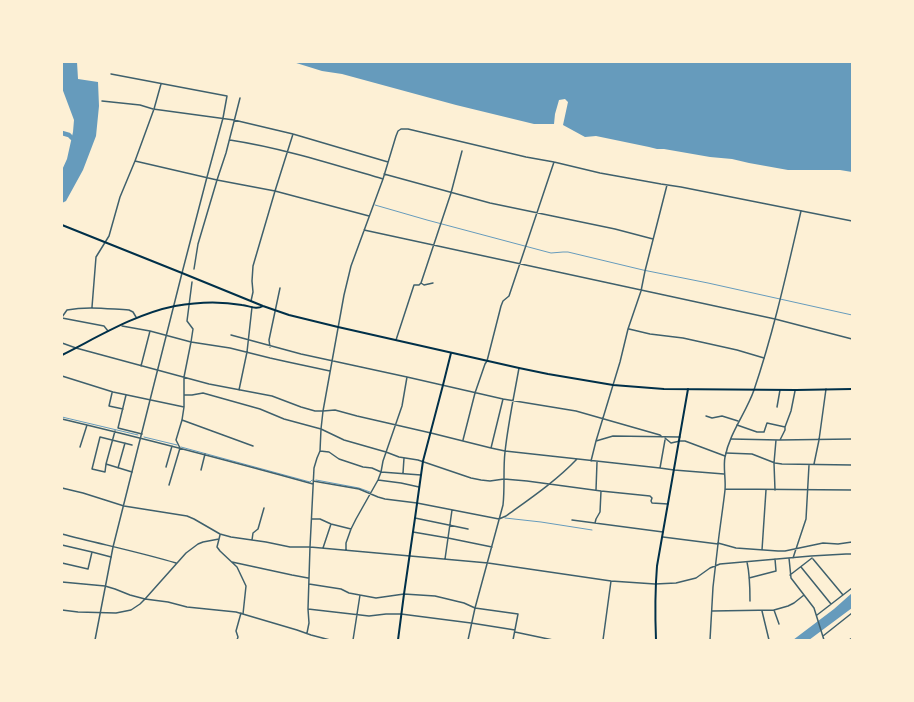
<!DOCTYPE html>
<style>
body{margin:0}
#map{position:relative;width:914px;height:702px;overflow:hidden;background:#fdf0d5;font-family:"Source Serif 4",serif}
canvas{display:block}
.frame{position:absolute;inset:0;border:63px solid #fdf0d5;pointer-events:none}
</style>
<div id="map">
<canvas width="914" height="702"></canvas>
<div class="frame"></div>
</div>
<script>
const ctx = document.querySelector('canvas').getContext('2d');
ctx.lineJoin = 'round';
function paint(path, color) {
  ctx.fillStyle = color;
  ctx.fill(path, 'evenodd');
}
function stroke(path, color, width, dash) {
  ctx.strokeStyle = color;
  ctx.lineWidth = width;
  ctx.lineCap = dash ? 'butt' : 'round';
  ctx.setLineDash(dash || []);
  ctx.stroke(path);
}
const water = new Path2D(`
 M62 62H77L78 79 98 82 99 106 96 136 83 170 66 201 62 203V170L67 159 73 132 74 120 62 88Z
 M293 62H852V172L840 170H788L749 163 732 159 710 157 664 149H657L649 147 596 136 585 137 563 125 568 102 565 99 559 100 555 114 554 124H534L456 105 342 74 322 71Z
 M852 593V608L809 640H793L834 609Z`);
const stream = new Path2D(`
 M375 205 427 220 551 253 563 252H568L643 270 708 283 852 315
 M62 417 138 435
 M144 437 177 445
 M181 447 310 482 312 480
 M316 480 359 488 370 492
 M505 518 541 522 592 530`);
const river = new Path2D(`
 M62 133 69 135 72 138H75L77 137`);
const minor = new Path2D(`
 M111 74 227 96 223 118 207 177 182 273
 M102 101 140 105 153 109 234 120 293 134 388 162
 M230 140C282 148 332 164 383 179
 M135 161 217 180 275 191 369 216
 M384 174 490 203 615 229 653 239
 M364 230 775 319 852 339
 M194 269 198 244 217 180 226 153 240 98
 M421 283 451 193 462 151
 M251 301 253 292 252 281 253 266 275 191 293 134
 M92 307 96 257 109 236 120 197 135 161 154 109 161 84
 M62 317 67 310C88 306 108 309 129 310L133 312 136 317
 M62 318 104 326 108 331
 M122 326 150 331 191 342 230 348 270 358 288 362 330 371
 M629 329 650 334 683 338 737 350 764 358
 M231 335 301 354 407 377 402 406 383 461 381 472 378 480 356 519 351 529 346 543V550
 M396 340 414 285H419L421 283 424 285 433 283
 M62 343 76 348 209 384 272 396 301 407 315 411H323L335 410 357 416 431 433 491 448 505 451 660 468 674 470 724 474
 M270 347 269 340 280 288
 M141 366 150 331
 M62 376 113 392 184 407
 M407 377 503 399 576 411 660 435 662 437
 M239 390 247 352 252 307
 M112 393 109 406 123 409
 M126 395 118 428 142 434
 M184 395H192L203 393 260 409 284 419 321 429 344 440 386 452 399 457 418 460 471 478 481 480 490 481 504 479 527 481 601 491 650 496 652 498 651 501 652 503 668 504
 M777 407 780 390
 M706 416 712 418 722 416 738 421
 M62 419C146 439 230 461 313 484
 M182 420 253 446
 M737 425 757 432H764L767 423 785 427V430L780 440
 M785 427 791 411 795 391
 M115 431 106 464 132 472
 M665 438 671 443 680 441H685L725 456
 M731 439 779 440 852 439
 M463 440 475 393 485 364 487 361 501 306 503 301 509 296 554 162
 M596 441 613 436 680 437
 M80 447 87 425
 M491 448 503 399
 M320 451 329 452 339 459 363 467 372 468 381 472 421 475
 M726 453 752 454 775 463 782 464 852 465
 M591 461 596 441 620 362 628 329 641 291 645 271 667 185
 M106 464 105 472 92 469 100 437 132 445
 M814 464 819 440 826 389
 M166 467 172 446
 M118 468 125 443
 M660 468 665 440
 M201 470 205 454
 M403 473 404 458
 M378 480 401 483 419 487
 M313 481 359 489 378 497 385 499 417 503 499 519 506 516C531 498 556 481 577 459
 M169 485 180 448 176 440 182 420 184 407V377L191 342 193 329 187 321 192 282
 M62 488 83 493 124 506 187 516 194 519 220 534 231 537 266 542 290 547H310L488 563 611 581 655 584 676 583 696 578 710 568 720 564 811 556 846 554H852
 M596 490 597 462
 M775 490 774 463 776 440
 M415 518 468 529
 M312 519H320L331 524 351 529
 M572 520 663 532
 M595 523 596 519 600 512 601 491
 M413 532 448 538 492 547
 M62 534C100 544 139 552 176 563
 M220 535 217 547 220 551 237 567 246 586 243 614
 M252 540 253 533 258 529 264 508
 M718 543 736 548 778 551H785L823 543 838 544 852 542
 M62 545 92 552
 M323 548 331 524
 M762 550 766 490
 M789 558 791 578 814 608 824 640
 M793 558 806 519 809 465
 M445 559 452 510
 M813 559 843 595
 M232 562 292 575 308 578
 M747 562C750 575 750 588 750 601
 M62 563 88 569 92 552 111 557
 M801 567 831 604
 M790 575 812 558
 M749 578 776 571 775 559
 M62 582 105 586 115 589 130 595 145 599 168 602 187 607 236 612 297 630 311 635 330 640
 M309 584 341 589 349 593 376 598 404 594 435 596 464 603 475 608 518 614 513 640
 M308 609 369 616 386 614H401L471 623 515 630
 M62 610 78 612 116 613 131 610 140 604 145 599 186 553 198 544 203 542 219 539
 M774 610 779 624
 M712 611 774 610 788 606 794 603 804 595
 M762 611 769 640
 M817 615 852 588
 M515 632 553 640
 M307 633 309 623 308 609 310 547 314 468 317 458 320 451 321 429 323 411 344 295 351 266 383 179 396 136 398 131 401 129H408L526 157 554 162 600 173 661 184 681 187 852 221
 M823 636 852 613
 M237 640 238 637 236 631 241 613
 M353 640 360 595
 M468 640 475 608 503 505C505 487 503 469 505 452 508 424 514 396 519 368
 M603 640 611 581
 M710 640 713 587 718 544
 M849 640 852 638`);
const tertiary = new Path2D(`
 M725 489 852 490
 M663 537 718 544C720 526 723 508 725 490 726 479 723 467 725 457 730 432 746 413 754 390 774 331 787 271 801 211
 M95 640 113 547 182 273`);
const secondary = new Path2D(`
 M398 640 404 594 415 518 421 475 423 461 443 385 451 353
 M656 640C655 615 655 591 657 566L688 389`);
const trunk = new Path2D(`
 M62 225 182 273 263 306 289 315 338 327 519 368 548 374 613 385 664 389 796 390 852 389
 M62 355C98 337 135 314 175 306 197 302 220 301 242 305 250 306 256 310 263 306`);
paint(water, '#669bbc');
stroke(stream, '#669bbc', 1);
stroke(river, '#669bbc', 4.5);
stroke(minor, '#3f606c', 1.5);
stroke(tertiary, '#3f606c', 1.5);
stroke(secondary, '#003049', 2);
stroke(trunk, '#003049', 2);
</script>
